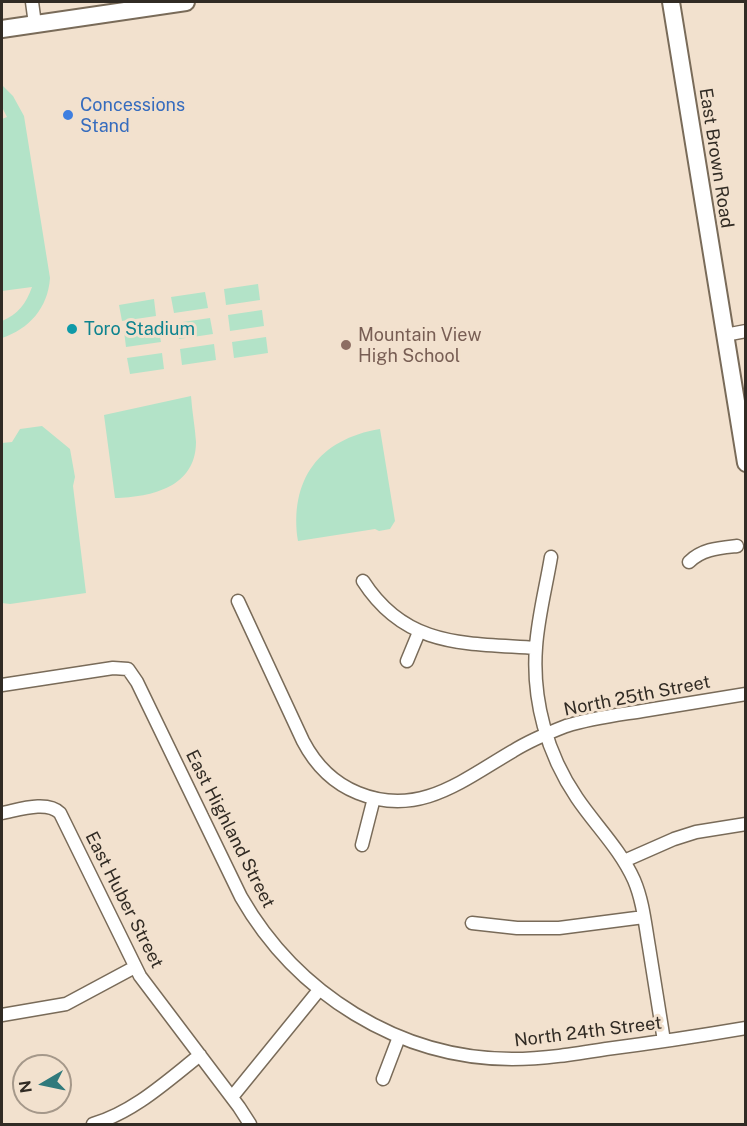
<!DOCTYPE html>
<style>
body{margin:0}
#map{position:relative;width:747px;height:1126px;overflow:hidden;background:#f2e1ce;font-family:"Public Sans",sans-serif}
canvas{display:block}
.frame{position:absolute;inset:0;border:3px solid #312b24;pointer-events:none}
.north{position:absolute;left:12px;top:1054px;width:60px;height:60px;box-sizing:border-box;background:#f2e1ce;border:2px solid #a5988a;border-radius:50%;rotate:261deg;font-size:16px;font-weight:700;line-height:24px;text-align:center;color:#312b24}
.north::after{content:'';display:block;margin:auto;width:21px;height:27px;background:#307a7c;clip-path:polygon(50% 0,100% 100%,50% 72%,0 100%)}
</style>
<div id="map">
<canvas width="747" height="1126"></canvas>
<div class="frame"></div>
<div class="north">N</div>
</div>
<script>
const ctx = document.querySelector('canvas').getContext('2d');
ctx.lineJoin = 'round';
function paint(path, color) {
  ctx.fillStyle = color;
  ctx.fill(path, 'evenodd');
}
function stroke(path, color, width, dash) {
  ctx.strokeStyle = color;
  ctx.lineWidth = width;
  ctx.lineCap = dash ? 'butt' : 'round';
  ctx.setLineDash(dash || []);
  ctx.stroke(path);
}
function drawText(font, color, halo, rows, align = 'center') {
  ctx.font = font + ' "Public Sans",sans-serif';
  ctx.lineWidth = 6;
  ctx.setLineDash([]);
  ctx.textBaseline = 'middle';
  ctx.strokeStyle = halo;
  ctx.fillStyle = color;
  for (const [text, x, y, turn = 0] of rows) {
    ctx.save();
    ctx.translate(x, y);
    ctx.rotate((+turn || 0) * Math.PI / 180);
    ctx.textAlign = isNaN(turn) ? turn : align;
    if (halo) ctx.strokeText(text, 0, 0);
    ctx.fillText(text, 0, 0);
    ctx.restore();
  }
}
const green = new Path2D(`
 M2 85 13 96 24 116 50 278C48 308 29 329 2 338V321C18 314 26 304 32 287L2 291V119L7 117 2 107Z
 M258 284 260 300 226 305 224 289Z
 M205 292 208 308 174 313 171 297Z
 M154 299 156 316 122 321 119 305Z
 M262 310 264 326 230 331 228 315Z
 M210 318 213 334 179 339 176 323Z
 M158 326 161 342 126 347 124 331Z
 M266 337 268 353 234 358 232 342Z
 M214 344 216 360 182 365 180 349Z
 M162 353 164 369 130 374 127 358Z
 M191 396C192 411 195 427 196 442 196 487 152 497 115 498L104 415Z
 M42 426 70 449 75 477 73 486 86 593 10 604 2 603V443L12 442 20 429Z
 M380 429 395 521 390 529 379 531 375 529 298 541C289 480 319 439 380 429Z`);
const minor = new Path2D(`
 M32 2 35 24
 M725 335 746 331
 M551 557C546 587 538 617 536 647 532 700 547 754 577 798 596 826 620 849 634 880 643 901 645 924 649 947 654 978 659 1010 664 1041
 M689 562C702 549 719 548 737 546
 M363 581C406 648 465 643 536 648
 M238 601 303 741C315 764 333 783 358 793 419 818 463 780 513 751 529 741 548 733 566 726 591 718 617 715 642 711 677 705 711 700 746 694
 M407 661 419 632
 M2 685 113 668 128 669 137 682 241 897C296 993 399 1059 512 1059 544 1059 575 1054 606 1049 653 1043 699 1036 746 1028
 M2 813C18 810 47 800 60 813L140 976 239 1107 250 1124
 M362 845 374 798
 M624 861 674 839 696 832 746 824
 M472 923 517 928H559L644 917
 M2 1015 66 1004 135 967
 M383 1079 399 1037
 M232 1097 319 990
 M93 1124C134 1112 167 1081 200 1055`);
const secondary = new Path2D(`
 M671 2 746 463
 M2 29 186 2`);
const markers = [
 [68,115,6,"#3f7fe0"],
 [72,329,6,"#0f9aa8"],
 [346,345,6,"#8d6e63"]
];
const shopNames = [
 ["Concessions",80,105],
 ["Stand",80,126]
];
const streetNames = [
 ["East Brown Road",716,158,81],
 ["North 25th Street",637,696,-11],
 ["East Highland Street",230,829,63],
 ["East Huber Street",124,900,63],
 ["North 24th Street",588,1032,-7]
];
const cultureNames = [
 ["Toro Stadium",84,329]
];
const educationNames = [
 ["Mountain View",358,335],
 ["High School",358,356]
];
paint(green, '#b3e3c8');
stroke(minor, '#796b59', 15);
stroke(secondary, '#796b59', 20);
stroke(minor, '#fff', 12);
stroke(secondary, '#fff', 16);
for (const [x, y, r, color] of markers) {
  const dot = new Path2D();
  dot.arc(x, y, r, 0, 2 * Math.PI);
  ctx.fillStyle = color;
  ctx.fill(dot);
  stroke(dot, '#f2e1ce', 2);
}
drawText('18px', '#366cbe', '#f2e1ce', shopNames, 'left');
drawText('18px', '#312b24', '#f2e1ce', streetNames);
drawText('18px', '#0d838f', '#f2e1ce', cultureNames, 'left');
drawText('18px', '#785e54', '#f2e1ce', educationNames, 'left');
</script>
